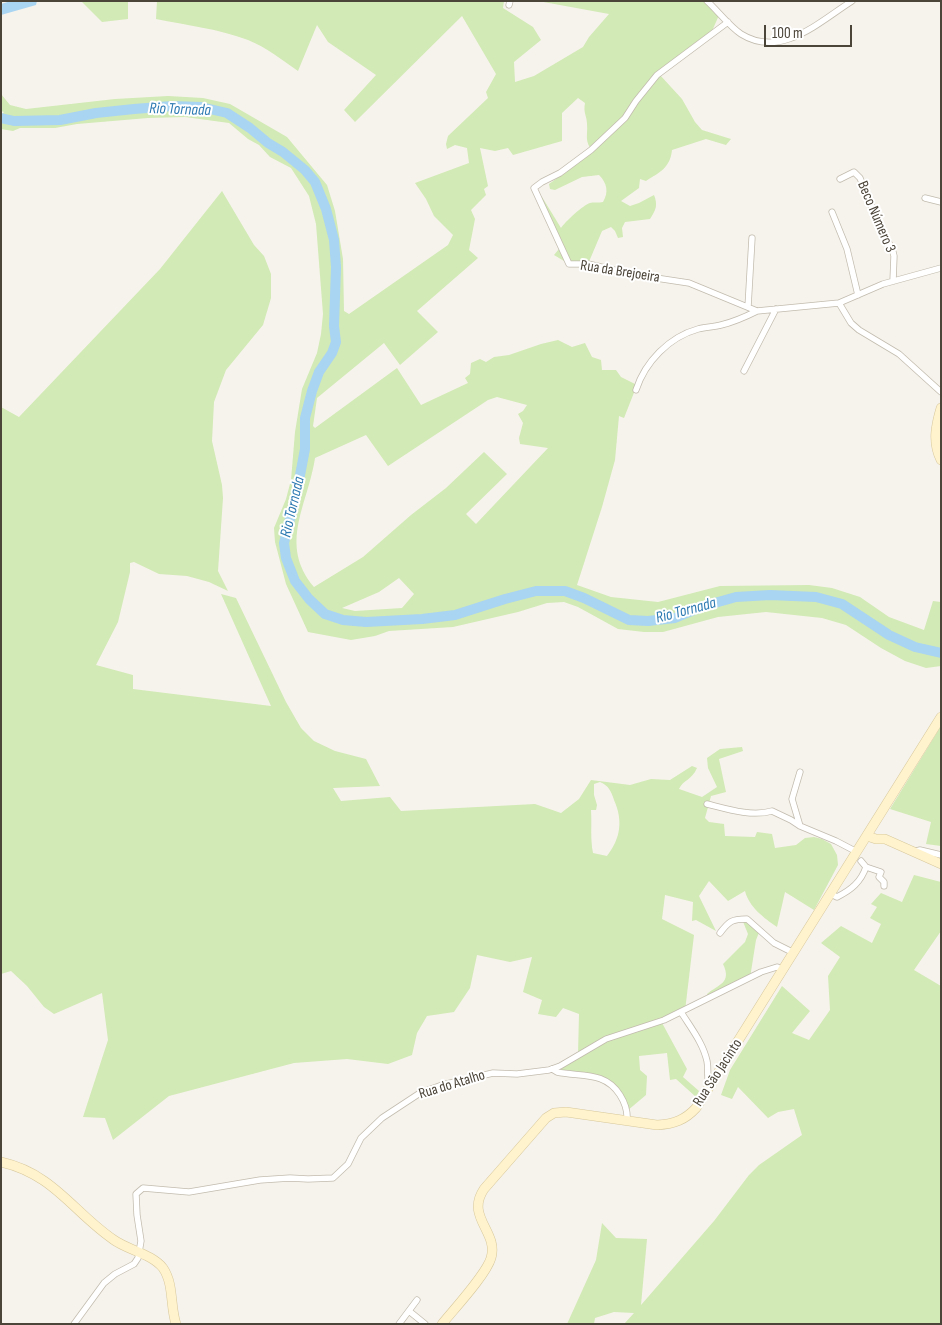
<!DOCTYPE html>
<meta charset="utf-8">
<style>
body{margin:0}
#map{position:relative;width:942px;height:1325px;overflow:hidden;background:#f6f3ec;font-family:"Sofia Sans Condensed",sans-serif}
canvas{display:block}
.frame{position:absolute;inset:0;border:2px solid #4b4439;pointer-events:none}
.scale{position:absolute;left:764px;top:25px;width:88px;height:22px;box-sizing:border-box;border:2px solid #4b4439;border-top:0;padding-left:6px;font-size:15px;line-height:18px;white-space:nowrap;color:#4b4439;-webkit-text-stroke:4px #fff;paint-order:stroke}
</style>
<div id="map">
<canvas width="942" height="1325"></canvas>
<div class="frame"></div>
<div class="scale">100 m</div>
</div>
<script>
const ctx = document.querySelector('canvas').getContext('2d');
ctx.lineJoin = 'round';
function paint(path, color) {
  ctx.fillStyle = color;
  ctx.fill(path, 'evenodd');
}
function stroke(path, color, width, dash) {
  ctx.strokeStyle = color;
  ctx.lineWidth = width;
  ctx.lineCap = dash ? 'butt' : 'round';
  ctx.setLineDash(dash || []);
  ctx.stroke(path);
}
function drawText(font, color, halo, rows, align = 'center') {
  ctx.font = font + ' "Sofia Sans Condensed",sans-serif';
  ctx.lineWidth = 4;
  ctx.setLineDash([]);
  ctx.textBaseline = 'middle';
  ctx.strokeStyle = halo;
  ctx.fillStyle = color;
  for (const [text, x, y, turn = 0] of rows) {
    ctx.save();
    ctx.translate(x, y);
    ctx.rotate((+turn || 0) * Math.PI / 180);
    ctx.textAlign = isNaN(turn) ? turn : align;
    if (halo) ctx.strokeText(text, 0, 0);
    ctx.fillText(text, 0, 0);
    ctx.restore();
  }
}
const green = new Path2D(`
 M81 1H128V19L102 22Z
 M157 1H504L503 8 533 27 541 40 514 62 515 82 534 76 583 47 589 37 609 14 538 1H707L720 13 712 31 660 75 682 99 695 122 702 130 731 139 726 145 706 139 672 150C670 168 660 172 646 181L640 179 639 188 621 201 630 206 639 203 654 195C658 205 656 210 650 219L625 222 622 228 623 237 618 238 615 231 611 227 602 231 588 264H569L554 255 563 244 537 202 542 197 561 228C565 222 583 205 590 203 593 202 599 203 603 202 609 192 607 183 599 175L582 177 555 190 550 189 549 184 593 152C584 140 588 137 587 124 587 116 583 113 585 103L578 98 562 113V141L513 155 508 148 495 151 480 148 488 186 484 189 486 195 471 210 475 219 469 250 478 258 417 311 438 332 400 365 384 343 317 398 313 426 315 428 397 368 421 405 468 383 465 378 470 374 471 363 480 359 486 362 494 357 509 355 541 344 558 340 572 347 585 343 592 357 601 360 602 370H616L621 377 637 385 624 418 619 416 615 460 602 507 577 585 611 597 658 602 720 586 809 585 832 588 860 597 889 617 924 630 933 601 941 602V666L926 668 905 661 881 648 846 625 822 618 766 612 718 617 663 632H644L618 629 578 607 564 602 547 603 518 612 453 627 389 631 375 636 351 640 308 632 286 584 275 542 274 528 286 499 291 480 295 432 302 389 317 353 321 334 323 314 316 224 309 196 291 168 270 157 259 145 248 139 229 123 185 117 148 118 77 124 55 128H20L13 131 1 129V115L4 112 1 111V94L10 105 26 109 115 99 168 96 203 98 230 104 287 137 327 185 335 211 343 259 344 311 349 314 448 245 453 235 434 216 426 199 415 183 469 163 467 148 455 145 447 149 446 144 448 136 488 98 486 92 496 74 462 16 355 122 344 110 376 75 328 42 317 25 298 71C282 60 266 47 248 40 219 29 186 25 156 19ZM497 397 527 405 523 411 518 414 523 423 519 438 520 444 548 448 476 524 466 514 507 474 484 452 446 488 411 515 363 557 314 587C278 544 308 505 315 458L366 435 388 466 488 400ZM399 578 414 594 402 608 355 611 342 608 379 592Z
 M222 191 254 245 264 256 271 274V298L263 325 226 370 214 402 212 441 222 485 223 498 218 571 228 591 209 582 187 576 159 574 134 562 130 563V572L118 622 96 665 133 675V689L271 706 221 594 236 598 286 702 301 728 314 741 335 751 366 759 380 786 333 788 341 801 390 797 401 811 535 804 561 813 579 799 591 780 630 785 651 779 670 780 692 766 697 768C692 780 683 780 679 789L702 797 717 787 708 768 707 758 720 749 742 747 743 751 719 759 726 792 711 796 705 818 709 822 724 824 725 836 755 837 757 832 772 834 775 848 796 845 805 838 814 837 822 839 831 844 837 855 838 865 814 910 785 892 777 927C764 918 749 907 745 891L728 901 709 881 699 896 716 931 696 920 692 921 693 902 665 895 662 919 694 935 685 1011 661 1021 687 1069 683 1077 699 1091 696 1097 676 1079 670 1080 667 1053 639 1056 640 1070 647 1076 646 1095 627 1111 608 1081 552 1069 578 1054 579 1014 563 1008 556 1017 538 1014 542 1000 523 992 532 957 510 962 477 955 470 988 454 1012 427 1016 417 1033 412 1055 388 1064 347 1059 294 1063 169 1096 113 1140 105 1118 83 1117 108 1040 102 993 54 1014 44 1007 27 986 11 971 1 974V407L19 417 160 269ZM600 782C609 786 611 791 614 800 623 820 621 838 607 856L593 853C590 839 592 824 591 810H596L597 805 594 795V784Z
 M941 726V846L926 844 931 822 890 809Z
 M914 875 941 882V931L914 970 941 986V1324H624L634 1313 614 1312 595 1318 594 1324H567L596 1260 602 1223 616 1238 647 1239 641 1305 714 1221 749 1175 759 1165 802 1135 794 1109 778 1112 768 1118 738 1087 732 1099 721 1095 730 1070 782 986 810 1011 792 1033 809 1040 830 1010 828 976 840 957 821 943 841 926 872 943 881 924 870 918 877 907 871 904 881 893 902 902Z
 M742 919 760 930 756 940 750 978 707 1000V994C719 984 732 983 723 964L745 942 748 934Z`);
const water = new Path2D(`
 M11 1H37L36 5 1 15V4Z`);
const river = new Path2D(`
 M1 118 14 121 60 120 96 113 134 109 172 106 201 107 227 113 250 128 268 143 283 152 305 170 315 182 326 209 334 240 336 267 334 326 336 342 332 353 319 372 312 391 305 418V449L297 491 284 543 286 558 295 581 309 599 325 614 343 620 366 622 422 619 455 615 505 599 536 591H565L584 598 629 620 648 621 675 618 704 606 736 597 770 595 816 597 842 604 889 635 915 647 941 653`);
const street = new Path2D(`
 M707 1C717 10 730 27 741 34 781 59 819 22 852 1
 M509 5 510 1
 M728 22 657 75 636 101 625 118 591 150 560 173 542 182 534 188 569 264H588L636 275 689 283 757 311 839 303 883 284 941 268
 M840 179 854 172 860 178 882 232 892 248 894 256 893 281
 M925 198 941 202
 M832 212 847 249 858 295
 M839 303 851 323 859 330 899 354 941 392
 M748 307 752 238
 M744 371 776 309
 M636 390C645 362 669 337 698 329 705 327 713 327 721 325 734 322 745 317 757 311
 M707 804C727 809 752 817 772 811L791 820 800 826 836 841 857 852
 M800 826 792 799 800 772
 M916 851 920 850 941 855
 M866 867 881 872 879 877 884 882V886
 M831 894 837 897C851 890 861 882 866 867L861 861
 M720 933C729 921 732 919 747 919L774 943 794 953
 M681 1012C691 1028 703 1043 707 1061 709 1070 706 1079 710 1088
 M552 1069 557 1072C581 1077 605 1071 620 1095 625 1103 628 1111 627 1121
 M409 1311 425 1324
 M74 1324 104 1283 115 1274 134 1264 138 1258 141 1241 137 1215 136 1194 143 1188 189 1192 260 1180 290 1178 308 1179 333 1178 348 1164 361 1138 382 1118 420 1093 442 1085 493 1073 517 1074 549 1070 560 1066 606 1039 664 1020 761 972 777 967 783 970
 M399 1324 417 1300`);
const secondary = new Path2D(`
 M941 408C936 425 932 442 941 460
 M867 836 876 839H885L941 864
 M1 1162C54 1174 73 1212 114 1240 128 1250 152 1254 163 1268 174 1284 170 1306 176 1324
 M442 1324C454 1309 486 1275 491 1258 499 1232 465 1217 484 1189L546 1118 554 1113 566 1112 657 1125C674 1124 685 1120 696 1108L941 717`);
const streetNames = [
 ["Beco Número 3",876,217,67],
 ["Rua da Brejoeira",620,272,9],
 ["Rua São Jacinto",718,1073,-57],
 ["Rua do Atalho",452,1085,-17]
];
const waterNames = [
 ["Rio Tornada",180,110,2],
 ["Rio Tornada",293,507,-77],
 ["Rio Tornada",686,611,-15]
];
paint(green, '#d2eab5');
paint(water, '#a9d4f2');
stroke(river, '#a9d4f2', 10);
stroke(street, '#c2bbae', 7);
stroke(secondary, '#d6c79b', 10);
stroke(street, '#fff', 5.5);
stroke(secondary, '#fff3cd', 9);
drawText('15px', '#4b4439', '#fff', streetNames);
drawText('italic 16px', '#2e7ab2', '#fff', waterNames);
</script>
